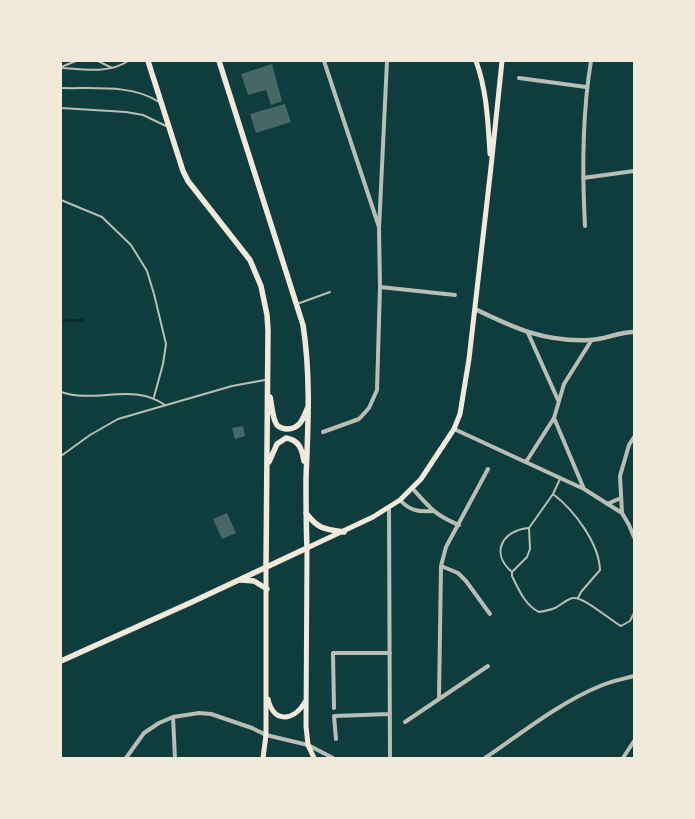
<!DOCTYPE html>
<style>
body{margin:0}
#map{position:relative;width:695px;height:819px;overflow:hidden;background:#0f3d3e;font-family:"Varela Round",sans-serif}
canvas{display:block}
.frame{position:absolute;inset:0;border:62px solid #f1e9da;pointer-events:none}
</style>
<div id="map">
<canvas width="695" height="819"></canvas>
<div class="frame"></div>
</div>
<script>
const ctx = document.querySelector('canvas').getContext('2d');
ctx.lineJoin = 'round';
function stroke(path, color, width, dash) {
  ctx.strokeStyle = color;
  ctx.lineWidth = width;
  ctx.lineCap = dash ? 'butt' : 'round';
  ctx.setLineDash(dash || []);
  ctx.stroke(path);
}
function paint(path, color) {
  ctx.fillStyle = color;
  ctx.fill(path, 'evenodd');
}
const stream = new Path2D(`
 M61 321 83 320`);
const building = new Path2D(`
 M272 64 282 101 271 105 266 90 248 95 241 74Z
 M285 104 291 122 256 133 250 114Z
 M243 426 245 436 235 439 232 428Z
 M227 513 236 533 222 539 213 519Z`);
const service = new Path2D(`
 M98 61 112 68
 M61 67 76 61
 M61 68C83 69 109 74 128 61
 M61 88C93 89 132 84 159 102
 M61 108 126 112 143 115 166 126
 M61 200 102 217 131 245 147 271 154 294 166 344 163 364 154 397
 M297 304 330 292
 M61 392C97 404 132 382 165 405
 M61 456 90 435 118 419 232 386 265 380
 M560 479 553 494 529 528 530 549 527 557 512 572V576C519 590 525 605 539 612 545 611 550 610 555 608 561 605 567 599 573 598 583 596 610 620 621 626L630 621 634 613
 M553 494C574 510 599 543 600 570L581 592 578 598
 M512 572C490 553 502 531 528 528`);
const minor = new Path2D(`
 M324 61 379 227
 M519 78 586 87
 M583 178 634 171
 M585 226C582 171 582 115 591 61
 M380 287 455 295
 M528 333 558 400
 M454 429 584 489 622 513
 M323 432 359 419 369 408 377 390 380 287 379 229 387 61
 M634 437 629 445 620 476 622 513 629 525 634 537
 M526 462 554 418
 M413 489C430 508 435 515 459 525
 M584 489 554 418 564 384 591 341
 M400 500C410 511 419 512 433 511
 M607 504 621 498
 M389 508 390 758
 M441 566 458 573 466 581 490 614
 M439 699 441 566 446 547 488 469
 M334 708 333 653H390
 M173 717 175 758
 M405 722 488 666
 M336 739 334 716 390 714
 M126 758 144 733 159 723 173 717 199 713 211 714 252 728 266 735 308 745 333 758
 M485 758C522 733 559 703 600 686 611 681 623 679 634 676
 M623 758 634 741`);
const tertiary = new Path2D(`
 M475 309C514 328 544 342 589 340 604 340 618 332 634 332`);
const secondary = new Path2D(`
 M476 61C487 91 488 123 490 154
 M268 699C274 724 294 721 305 702
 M263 758 266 735V567
 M314 758 308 745 306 726 307 548 373 517 400 500 421 479 454 429 460 414 469 359 491 167 502 61`);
const primary = new Path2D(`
 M148 61 183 171 188 181 250 260 261 286 267 315 268 330 266 567
 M270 397C272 405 272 418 277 425 280 428 283 429 288 429 301 428 303 418 308 407
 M269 462 277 444 286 438C299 440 302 449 304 461
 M306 513C318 529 324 529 344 532
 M241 580 254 581 267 589
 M61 661 192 602 307 548C306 525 306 502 306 478 308 427 311 376 303 325L219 61`);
stroke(stream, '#0a2a2b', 2.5);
paint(building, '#486865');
stroke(service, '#b8beb3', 2);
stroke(minor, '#b8beb3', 4);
stroke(tertiary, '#b8beb3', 4.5);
stroke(secondary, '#f1e9da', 5);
stroke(primary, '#f1e9da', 5.5);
</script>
